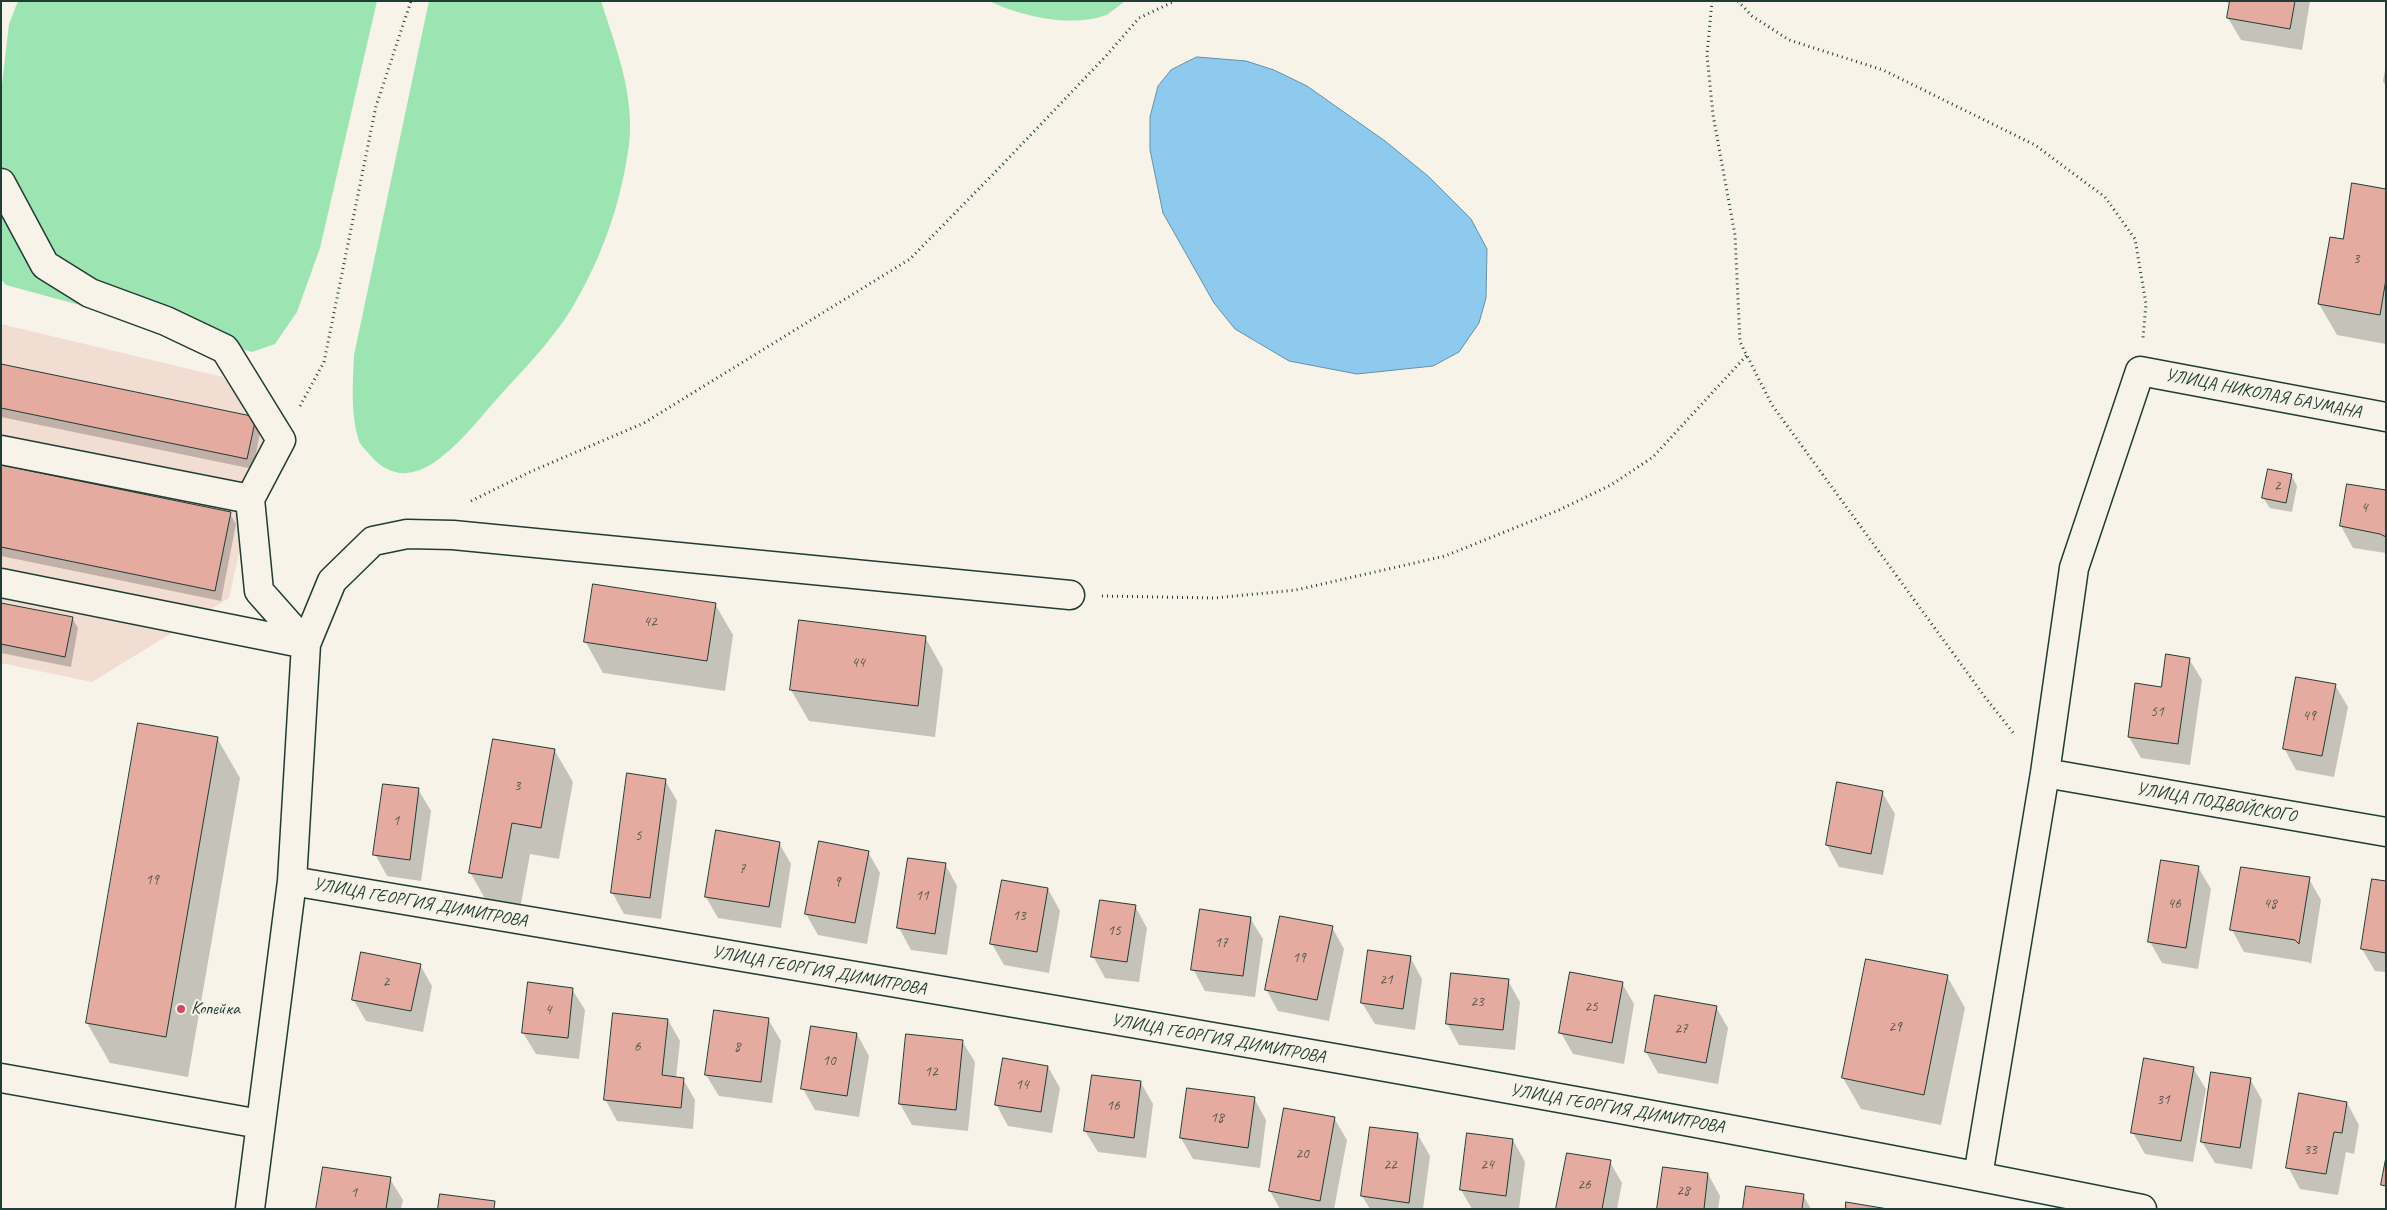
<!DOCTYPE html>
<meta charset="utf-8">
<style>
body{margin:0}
#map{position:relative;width:2387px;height:1210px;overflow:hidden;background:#f7f3e8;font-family:Caveat,sans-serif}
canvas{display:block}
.frame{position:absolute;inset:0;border:2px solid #1f3d34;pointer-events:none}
</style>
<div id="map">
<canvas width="2387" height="1210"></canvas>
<div class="frame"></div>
</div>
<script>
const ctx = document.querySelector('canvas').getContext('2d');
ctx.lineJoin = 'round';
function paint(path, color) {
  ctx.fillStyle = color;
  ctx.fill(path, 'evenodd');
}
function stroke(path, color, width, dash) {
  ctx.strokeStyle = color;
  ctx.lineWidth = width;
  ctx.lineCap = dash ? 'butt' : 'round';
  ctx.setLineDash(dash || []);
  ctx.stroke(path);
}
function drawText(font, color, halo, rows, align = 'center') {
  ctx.font = font + ' Caveat,sans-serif';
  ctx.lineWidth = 4;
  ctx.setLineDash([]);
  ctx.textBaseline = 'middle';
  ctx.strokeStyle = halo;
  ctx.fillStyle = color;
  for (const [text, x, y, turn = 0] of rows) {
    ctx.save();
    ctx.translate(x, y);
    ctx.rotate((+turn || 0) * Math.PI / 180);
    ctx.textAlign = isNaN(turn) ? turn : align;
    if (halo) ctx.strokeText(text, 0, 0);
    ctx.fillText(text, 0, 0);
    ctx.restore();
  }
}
const built = new Path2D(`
 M1 324 223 377 266 432 229 598 92 682 1 663Z`);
const green = new Path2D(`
 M18 1H377L320 248 297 312 275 344 252 352 6 285 1 279V93L9 24Z
 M429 1H601C616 48 635 95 629 145 621 203 602 258 572 308 553 339 527 366 503 392 483 414 464 440 440 458 416 477 392 480 371 456 367 451 361 446 359 441 350 413 353 383 354 355Z
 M989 1H1125C1119 5 1112 12 1106 15 1072 28 1020 16 989 1Z`);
const water = new Path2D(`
 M1197 57 1246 61 1274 70 1307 86 1385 141 1428 176 1471 219 1487 249 1486 298 1479 323 1459 352 1433 366 1357 374 1289 361 1235 329 1214 303 1163 213 1150 150V117L1158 86 1171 70Z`);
const shadow = new Path2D(`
 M2219 1H2310L2302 50 2241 40 2228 18 2231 3Z
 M2386 64V86L2383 81Z
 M2386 190V344L2337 335 2319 304 2344 241Z
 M1 365 255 418 261 428 253 469 1 417Z
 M1 467 230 514 236 524 221 601 1 556Z
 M2291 475 2297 486 2292 512 2270 508 2263 498Z
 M2386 491V553L2353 548 2341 526Z
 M1 604 72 618 78 628 71 667 1 653Z
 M715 604 733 635 725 691 603 673 585 641Z
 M925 637 943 669 935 737 809 721 791 690Z
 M2189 659 2202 680 2190 765 2141 758 2129 737 2162 688Z
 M2335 685 2348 707 2334 777 2296 770 2284 748Z
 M217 738 240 778 188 1077 110 1063 87 1023Z
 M555 751 573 782 559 859 530 854 520 909 488 904 470 872Z
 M665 780 677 801 661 919 624 914 612 892Z
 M418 789 431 811 421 881 387 876 375 854Z
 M1882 792 1895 814 1883 875 1839 867 1827 845Z
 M779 843 791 864 781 928 718 918 706 897Z
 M868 852 880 873 867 944 818 935 806 914Z
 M945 864 957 886 947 955 911 950 899 928Z
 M2198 867 2211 889 2198 969 2162 963 2150 942Z
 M2309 879 2321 900 2311 964 2308 962 2244 952 2232 930Z
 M2386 882V972L2375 971 2362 949Z
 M1048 889 1060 911 1049 973 1004 965 992 944Z
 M1135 906 1147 928 1139 982 1105 978 1093 956Z
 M1250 918 1263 939 1255 997 1205 991 1193 969Z
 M1332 927 1344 949 1329 1021 1278 1011 1266 989Z
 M1410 957 1422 979 1415 1030 1375 1024 1362 1003Z
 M420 965 432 986 423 1032 366 1021 353 999Z
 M1947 976 1965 1008 1941 1125 1861 1109 1843 1078Z
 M1508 981 1520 1002 1515 1050 1459 1045 1447 1023Z
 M1622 983 1634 1004 1624 1064 1573 1054 1561 1033Z
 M572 989 585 1010 579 1059 536 1054 523 1033Z
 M1716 1007 1728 1028 1718 1084 1658 1073 1646 1052Z
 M768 1019 781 1041 772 1103 719 1096 706 1075Z
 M668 1020 680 1041 676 1078 683 1079 695 1100 693 1129 617 1121 605 1099Z
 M857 1034 869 1056 859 1117 815 1110 803 1089Z
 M962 1041 975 1062 968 1131 912 1125 900 1104Z
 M1048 1067 1060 1088 1052 1133 1008 1126 996 1104Z
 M2193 1068 2206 1089 2193 1162 2145 1154 2133 1133Z
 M2250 1079 2262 1100 2252 1169 2215 1163 2202 1142Z
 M1141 1083 1153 1104 1146 1158 1098 1152 1085 1131Z
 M1254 1098 1266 1120 1260 1168 1193 1159 1181 1138Z
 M2347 1103 2359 1125 2354 1154 2346 1152 2338 1195 2300 1189 2288 1167Z
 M1334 1118 1347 1140 1334 1209H1280L1270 1191Z
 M1418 1135 1430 1156 1423 1209H1370L1362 1196Z
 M1513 1140 1525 1162 1519 1209H1472L1461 1190Z
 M1610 1162 1622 1183 1617 1209H1558Z
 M1708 1174 1720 1196 1718 1209H1659Z
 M390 1179 403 1200 401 1209H317Z
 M1803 1195 1811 1209H1744Z`);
const building = new Path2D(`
 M2230 1H2295L2290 29 2227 18Z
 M2352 183 2386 189V279L2380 315 2318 304 2330 237 2343 239Z
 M1 364 256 417 247 459 1 408Z
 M1 465 231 512 215 591 1 547Z
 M2268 469 2292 474 2286 503 2262 498Z
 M2347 484 2386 490V537L2380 534 2340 526Z
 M593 584 716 603 707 661 584 642Z
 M1 603 73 617 65 657 1 644Z
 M799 620 926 636 918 706 790 690Z
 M2166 654 2190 658 2178 744 2128 737 2135 683 2161 687Z
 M2296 677 2336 684 2322 756 2283 749Z
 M138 723 218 737 166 1037 86 1023Z
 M493 739 555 749 541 828 512 823 502 878 469 873Z
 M627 773 666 779 650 898 611 893Z
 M1837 782 1883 791 1871 854 1826 845Z
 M383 784 419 788 410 860 373 855Z
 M716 830 780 842 769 907 705 897Z
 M819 841 869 851 855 923 805 914Z
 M908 858 946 863 935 934 897 928Z
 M2161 860 2199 866 2186 948 2148 942Z
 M2241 867 2310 877 2299 944 2295 940 2230 930Z
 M2372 879 2386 881V953L2361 949Z
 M1002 880 1048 888 1037 952 990 944Z
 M1100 900 1136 905 1127 962 1091 957Z
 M1200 909 1251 917 1243 976 1191 970Z
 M1280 916 1333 926 1317 1000 1265 990Z
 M1368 950 1411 956 1403 1009 1361 1003Z
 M361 952 421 964 411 1011 352 1000Z
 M1866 959 1948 975 1924 1095 1842 1078Z
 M1570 972 1623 982 1612 1043 1559 1033Z
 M1451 973 1509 979 1503 1030 1446 1024Z
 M528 982 573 988 568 1038 522 1033Z
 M1655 995 1717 1006 1706 1063 1645 1052Z
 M714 1010 769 1018 761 1082 705 1075Z
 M613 1013 668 1019 662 1075 684 1078 681 1108 604 1100Z
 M811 1026 857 1033 847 1096 801 1089Z
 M906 1034 963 1040 956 1110 899 1104Z
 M1003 1058 1048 1066 1041 1112 995 1105Z
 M2144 1058 2194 1067 2181 1141 2131 1133Z
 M2211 1072 2251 1078 2240 1148 2201 1142Z
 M1092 1075 1141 1081 1134 1138 1084 1131Z
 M1187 1088 1255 1097 1248 1148 1180 1138Z
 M2299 1093 2347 1102 2342 1133 2334 1132 2326 1174 2286 1168Z
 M1284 1108 1335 1117 1320 1201 1269 1191Z
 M1370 1127 1418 1133 1409 1203 1361 1196Z
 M1467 1133 1513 1139 1506 1196 1460 1190Z
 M1567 1153 1611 1160 1602 1209H1556Z
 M2386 1157V1186L2381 1185Z
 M323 1167 391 1177 386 1209H316Z
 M1663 1167 1708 1173 1704 1209H1657Z
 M1746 1186 1804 1194 1802 1209H1743Z
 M440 1194 495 1201 494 1209H438Z
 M1846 1202 1888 1209H1846Z`);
const path = new Path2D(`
 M1712 1 1707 55 1713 115 1735 235 1740 342 1772 405 1985 697 2015 735
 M1738 1 1752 16 1789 40 1883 70 2035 145 2105 197 2135 239 2146 304 2143 338
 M300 406 324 362 376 106 411 1
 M471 501 532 471 644 423 910 259 1002 165 1106 56 1139 18 1175 1
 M1102 596 1215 598 1296 590 1445 556 1559 510 1611 485 1653 457 1747 355`);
const minor = new Path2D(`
 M1 183 45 265 90 293 166 321 225 349 281 440 250 499 259 591 306 644
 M1 450 250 499
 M1 583 306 644
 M2045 773 2386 832
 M292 881C910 986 1528 1085 2142 1209
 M1 1078 260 1124
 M1978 1176 2045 773 2074 568 2140 371 2386 417
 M250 1209 292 881 306 644 332 581 373 541 407 534 453 535 1070 595`);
const markers = [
 [181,1009,5,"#d1495b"]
];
const numberNames = [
 ["3",2356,259],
 ["2",2277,486],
 ["4",2364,508],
 ["42",650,622],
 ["44",858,663],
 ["51",2157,712],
 ["49",2309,716],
 ["3",517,786],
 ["1",396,821],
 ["5",638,836],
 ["7",742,869],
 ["19",152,880],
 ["9",837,882],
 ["11",922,896],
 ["46",2174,904],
 ["48",2270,904],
 ["13",1019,916],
 ["15",1114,931],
 ["17",1221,943],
 ["19",1299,958],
 ["21",1386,980],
 ["2",386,982],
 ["23",1477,1002],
 ["25",1591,1007],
 ["4",548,1010],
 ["29",1895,1027],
 ["27",1681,1029],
 ["6",637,1047],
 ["8",737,1047],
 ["10",829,1061],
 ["12",931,1072],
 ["14",1022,1085],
 ["31",2163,1100],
 ["16",1113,1106],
 ["18",1217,1118],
 ["33",2310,1150],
 ["20",1302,1154],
 ["22",1390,1165],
 ["24",1487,1165],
 ["26",1584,1185],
 ["28",1683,1191],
 ["1",354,1193]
];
const streetNames = [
 ["УЛИЦА НИКОЛАЯ БАУМАНА",2263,394,11],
 ["УЛИЦА ПОДВОЙСКОГО",2216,803,10],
 ["УЛИЦА ГЕОРГИЯ ДИМИТРОВА",420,903,10],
 ["УЛИЦА ГЕОРГИЯ ДИМИТРОВА",819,971,10],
 ["УЛИЦА ГЕОРГИЯ ДИМИТРОВА",1218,1039,10],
 ["УЛИЦА ГЕОРГИЯ ДИМИТРОВА",1617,1109,10]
];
const poiNames = [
 ["Копейка",191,1009]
];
paint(built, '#f2ddd2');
paint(green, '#9ce4b2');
paint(water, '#8ecaee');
stroke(water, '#6292a4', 1);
paint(shadow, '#0003');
paint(building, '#e5aba0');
stroke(building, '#1f3d34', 1);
stroke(minor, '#1f3d34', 31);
stroke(path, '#1f3d34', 3, [1, 4]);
stroke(minor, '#f7f3e8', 28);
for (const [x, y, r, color] of markers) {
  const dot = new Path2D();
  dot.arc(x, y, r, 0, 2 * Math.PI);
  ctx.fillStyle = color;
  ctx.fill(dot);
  stroke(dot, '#f7f3e8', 2);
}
drawText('15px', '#50584f', null, numberNames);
drawText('18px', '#1f3d34', '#f7f3e8', streetNames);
drawText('18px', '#1f3d34', '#f7f3e8', poiNames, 'left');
</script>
